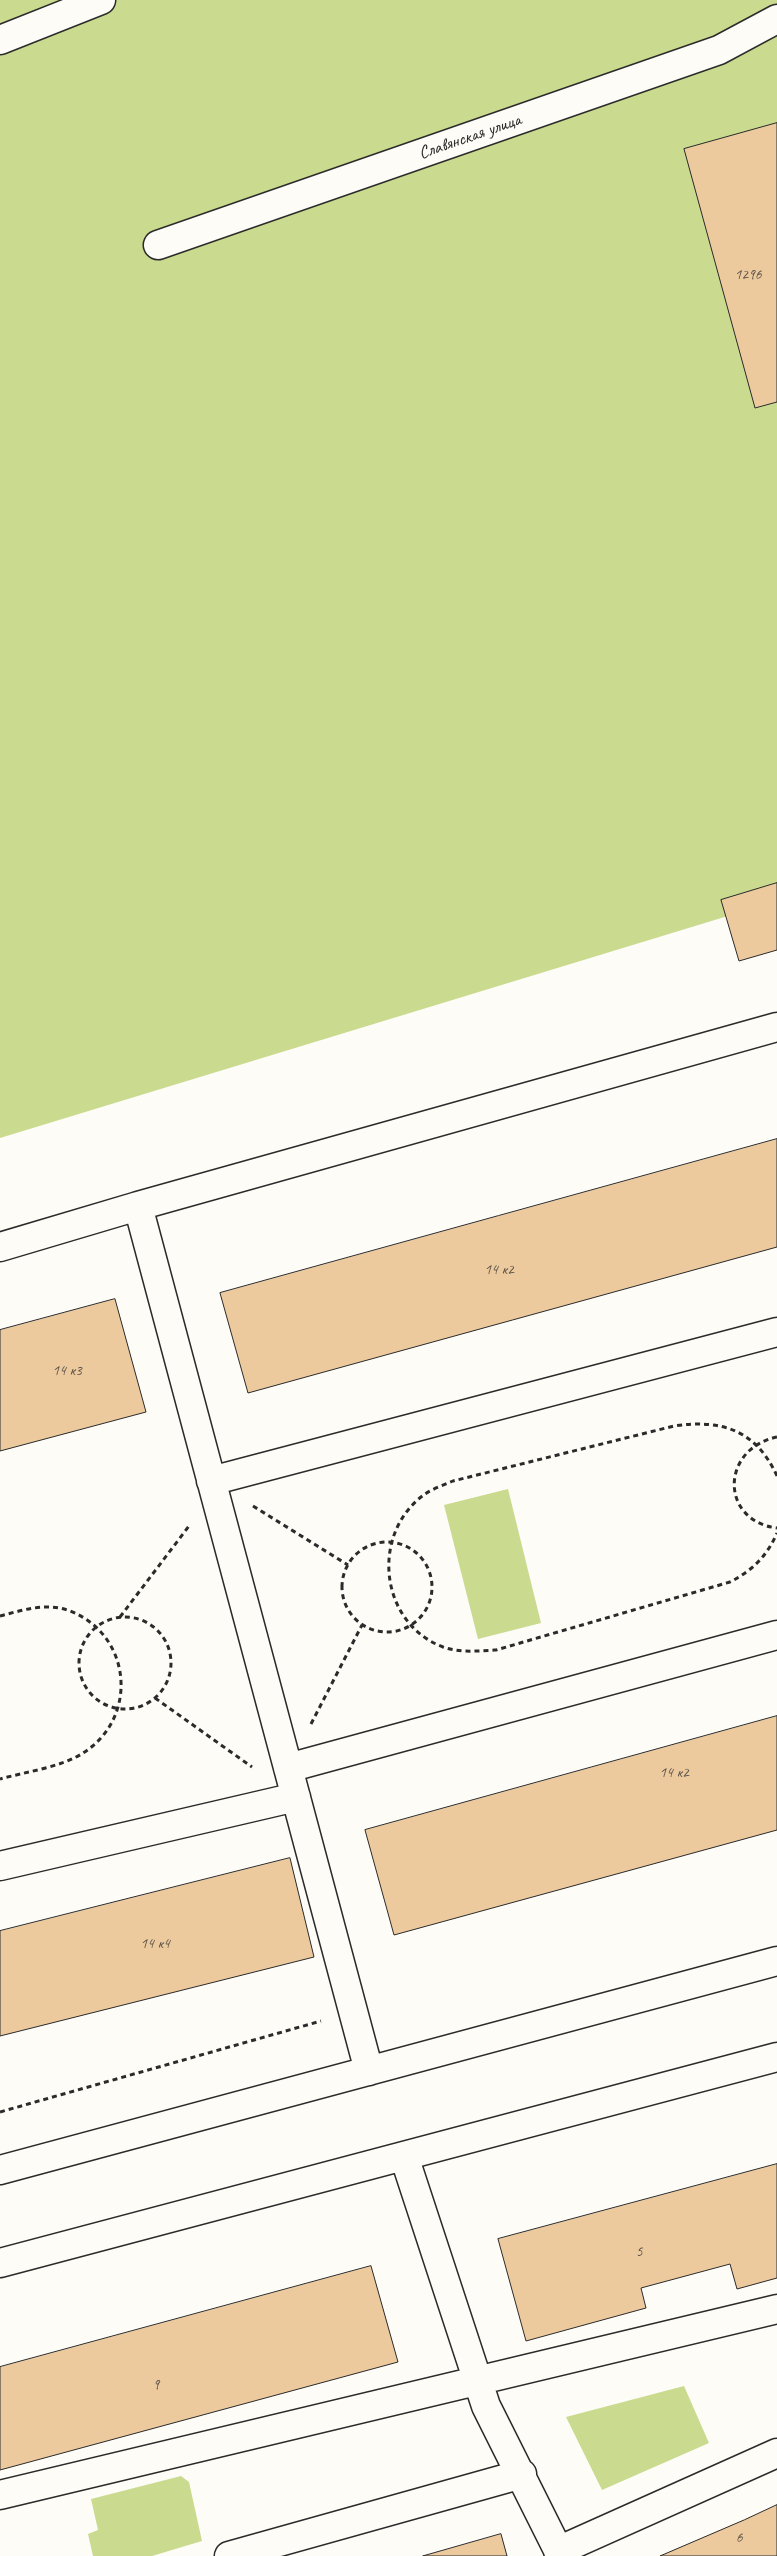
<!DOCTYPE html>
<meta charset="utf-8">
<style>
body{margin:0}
canvas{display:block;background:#fdfcf7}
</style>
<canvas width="777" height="2556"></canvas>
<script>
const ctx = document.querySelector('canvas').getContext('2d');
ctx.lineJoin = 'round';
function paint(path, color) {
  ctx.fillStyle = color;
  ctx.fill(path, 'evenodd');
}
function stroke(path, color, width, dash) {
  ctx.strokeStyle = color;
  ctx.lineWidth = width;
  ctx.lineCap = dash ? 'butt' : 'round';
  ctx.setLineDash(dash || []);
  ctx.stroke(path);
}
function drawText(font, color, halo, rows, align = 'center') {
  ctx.font = font + ' Caveat,sans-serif';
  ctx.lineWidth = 4;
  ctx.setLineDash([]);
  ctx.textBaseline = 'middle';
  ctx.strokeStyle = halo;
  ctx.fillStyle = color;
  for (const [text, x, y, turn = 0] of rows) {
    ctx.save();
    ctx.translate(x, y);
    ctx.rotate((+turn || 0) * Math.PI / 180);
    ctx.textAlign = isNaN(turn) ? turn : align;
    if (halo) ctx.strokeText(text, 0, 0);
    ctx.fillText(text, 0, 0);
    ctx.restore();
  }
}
const green = new Path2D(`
 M0 0H777V901L0 1138Z
 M508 1489 541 1623 478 1639 444 1505Z
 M684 2386 709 2443 602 2490 566 2417Z
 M181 2476 189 2482 202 2541 152 2556H93L88 2534 98 2530 91 2499Z`);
const building = new Path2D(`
 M777 123V402L755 408 684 149Z
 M777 883V950L739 961 721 900Z
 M777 1139V1247L248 1393 220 1293Z
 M115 1299 146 1412 0 1451V1330Z
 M777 1716V1830L394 1935 365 1830Z
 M290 1858 314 1957 0 2036V1931Z
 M777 2164V2278L737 2289 730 2264 641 2288 646 2308 526 2341 498 2239Z
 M371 2266 398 2362 0 2470V2367Z
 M777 2505V2556H660L744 2520Z
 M501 2534 507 2556H423Z`);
const path = new Path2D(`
 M777 1437C720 1449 720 1521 777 1528
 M777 1476C756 1430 722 1419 674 1426L453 1481C444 1485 432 1489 425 1494 370 1533 379 1623 443 1647 460 1653 478 1651 496 1650L730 1582C753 1570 767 1556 777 1533
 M253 1506 348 1565
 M342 1587a45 45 0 1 1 90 0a45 45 0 1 1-90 0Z
 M0 1616C23 1610 47 1602 70 1611 132 1635 139 1718 83 1753 62 1767 25 1772 0 1779
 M120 1617 189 1526
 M79 1663a46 46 0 1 1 92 0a46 46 0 1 1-92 0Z
 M155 1698 252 1767
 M311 1724 362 1625
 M0 2112 321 2021`);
const minor = new Path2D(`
 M0 40 101 0
 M158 245 719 50 777 19
 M138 1206 777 1027
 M0 1247 138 1206 369 2071
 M211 1481 777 1332
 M288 1768 777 1635
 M0 1866 296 1797
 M404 2156 486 2406 561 2556
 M0 2170 777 1961
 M0 2263 777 2057
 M0 2495 777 2309
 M558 2551 777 2453
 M229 2556 522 2474`);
const numberNames = [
 ["1296",748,275],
 ["14 к2",499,1270],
 ["14 к3",67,1371],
 ["14 к2",674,1773],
 ["14 к4",155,1944],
 ["5",639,2252],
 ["9",156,2385],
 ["6",739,2538]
];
const streetNames = [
 ["Славянская улица",470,137,-19]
];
paint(green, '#cadb8f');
paint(building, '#ecca9e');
stroke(building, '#2b2b2b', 1);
stroke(minor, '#2b2b2b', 31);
stroke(path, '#2b2b2b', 3, [5, 4]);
stroke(minor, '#fdfcf7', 28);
drawText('15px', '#5b5348', null, numberNames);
drawText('18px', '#2b2b2b', '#fdfcf7', streetNames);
</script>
